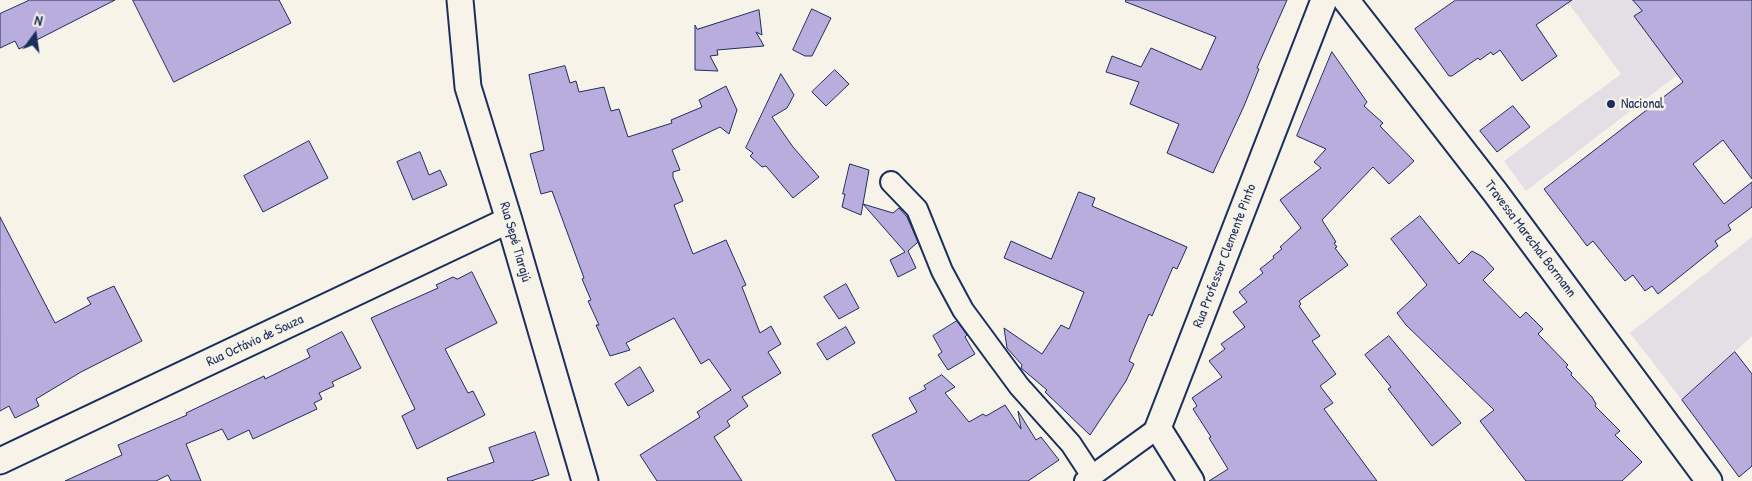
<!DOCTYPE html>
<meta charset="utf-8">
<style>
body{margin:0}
#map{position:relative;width:1752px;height:481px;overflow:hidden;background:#f7f3e8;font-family:"Patrick Hand",sans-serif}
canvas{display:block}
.north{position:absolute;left:10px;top:10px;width:50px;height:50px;-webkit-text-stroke:4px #f7f3e8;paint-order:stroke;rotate:14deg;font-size:14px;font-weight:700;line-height:20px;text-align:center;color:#1b2f5e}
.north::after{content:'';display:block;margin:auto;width:18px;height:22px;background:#1b2f5e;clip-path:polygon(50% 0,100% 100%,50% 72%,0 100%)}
</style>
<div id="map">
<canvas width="1752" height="481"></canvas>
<div class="north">N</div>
</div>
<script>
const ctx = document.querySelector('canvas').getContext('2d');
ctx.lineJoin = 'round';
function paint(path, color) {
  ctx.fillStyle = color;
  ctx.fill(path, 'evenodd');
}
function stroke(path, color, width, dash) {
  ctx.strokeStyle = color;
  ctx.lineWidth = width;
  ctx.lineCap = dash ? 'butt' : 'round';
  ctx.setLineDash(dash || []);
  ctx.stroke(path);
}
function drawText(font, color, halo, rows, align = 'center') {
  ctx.font = font + ' "Patrick Hand",sans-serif';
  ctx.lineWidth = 5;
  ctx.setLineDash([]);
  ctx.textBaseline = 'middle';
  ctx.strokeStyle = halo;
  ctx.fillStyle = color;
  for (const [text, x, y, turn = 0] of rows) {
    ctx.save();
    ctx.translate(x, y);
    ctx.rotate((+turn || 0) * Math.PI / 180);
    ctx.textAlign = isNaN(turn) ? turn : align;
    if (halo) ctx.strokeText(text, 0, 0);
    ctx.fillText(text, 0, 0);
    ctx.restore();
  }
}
const built = new Path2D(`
 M1566 0H1752L1698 59 1526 191 1504 161 1621 74Z
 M1752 237V336L1682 400 1630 333Z`);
const building = new Path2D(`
 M30 0H115L19 49 15 41 0 48V14Z
 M133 0H279L291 23 174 82Z
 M1126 0H1287L1257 68 1259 69 1244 106 1213 173 1167 153 1179 124 1130 104 1139 82 1106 72 1112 56 1141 67 1151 48 1201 70 1216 37 1126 2Z
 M1456 0H1572L1536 25 1557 56 1522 81 1500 50 1493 55 1491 52 1480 60 1478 58 1452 76H1449L1415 29Z
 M1633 0H1752V179L1723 140 1693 164 1724 204 1752 182V207L1728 225 1731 230 1715 241 1718 246 1658 294 1652 286 1645 291 1633 275 1625 281 1593 241 1587 246 1544 189 1683 82 1634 16 1642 11Z
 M812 9 831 18 812 56H805L793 50Z
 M759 10 762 35 756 32 764 46 717 50 718 55 710 56 718 71 695 70V25L697 29Z
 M1332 52 1367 102 1364 106 1383 123 1380 126 1414 161 1389 184 1373 167 1322 220 1336 242 1334 243 1337 247 1335 248 1348 265 1299 301 1301 304 1299 306 1320 336 1312 341 1336 374 1320 386 1333 403 1324 409 1377 481H1209L1228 469 1209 438 1211 437 1193 409 1197 406 1192 398 1222 377 1209 361 1225 349 1221 344 1245 327 1233 312 1247 302 1239 292 1263 273 1260 269 1274 258 1273 256 1282 249 1280 247 1301 228 1280 200 1321 168 1314 162 1326 149 1297 136Z
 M565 66 570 83 576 81 579 92 604 87 611 111 619 109 628 137 672 123 671 120 702 107 699 100 726 86 737 110 729 134 720 127 672 150 680 170 673 172V177L683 201 674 205 693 254 726 240 746 285 742 287 760 333 771 326 781 344 768 352 781 373 742 397 748 406 727 421 730 426 714 437 742 481H657L640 455 700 417 697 412 731 390 709 359 701 364 674 318 626 343 630 350 610 356 596 325H599L588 301 591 300 582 279 584 278 552 191 541 194 530 154 544 150 529 75Z
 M835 70 849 84 826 106 812 92Z
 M781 74 794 95 787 108 772 117 793 147 819 177 793 198 766 166 762 167 750 156 753 153 746 148Z
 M1513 106 1530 127 1497 152 1480 131Z
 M309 141 328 178 263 212 244 176Z
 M420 152 429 175 440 170 447 185 413 200 397 162Z
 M850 164 869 170 863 204 893 213 899 208 907 217 918 242 908 251 916 268 898 277 890 260 905 252 863 204 861 215 842 207 845 194H843Z
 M1079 192 1095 198 1092 206 1187 247 1177 269 1173 267 1152 316 1149 314 1129 361 1134 364 1126 381 1090 435 1045 392 1047 390 1021 368 1022 365 1007 348 1004 328 1042 354 1061 325 1069 329 1084 292 1004 258 1011 241 1051 259Z
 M1420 216 1459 264 1472 251 1483 257 1494 269 1483 280 1520 318 1526 312 1543 329 1538 334 1568 365 1566 367 1572 373 1571 375 1592 397 1596 404 1595 406 1620 431 1615 435 1642 462 1622 481H1526L1480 421 1494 410 1406 325 1397 313 1427 285 1391 239Z
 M0 217 55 323 91 304 87 298 114 286 142 341 81 372 36 399 39 406 15 418 9 406 0 411Z
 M472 272 497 323 445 349 468 393 473 391 485 415 417 449 402 416 415 409 371 318 438 288 436 285 453 277 457 279Z
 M846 284 859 308 839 319 824 297Z
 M957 321 967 335 965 337 975 354 948 370 938 355 942 352 933 336Z
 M846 327 855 343 827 360 817 344Z
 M342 332 361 368 332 382 334 386 319 393 322 399 314 403 317 409 253 439 249 430 228 440 222 429 186 444 201 481H171L168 475 156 481H65L122 455 118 445 187 415 186 413 264 376 265 379 310 357 307 350Z
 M1389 336 1461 423 1432 446 1388 389 1391 387 1365 355Z
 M1735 352 1752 374V466L1739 477 1682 400Z
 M640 367 654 391 628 406 615 384Z
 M942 375 955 387 945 393 969 422 983 414 986 416 1005 405 1021 429 1018 411 1036 440 1041 437 1059 460 1028 481H896L872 435 917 412 909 398 926 389 924 386Z
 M535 432 549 475 531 481H448L447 478 494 462 489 448Z`);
const minor = new Path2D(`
 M891 182 917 209 942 271 963 310 1019 386 1071 444 1092 476
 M1085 481 1158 428`);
const tertiary = new Path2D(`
 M460 0 468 87 509 220 585 481
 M1346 0 1495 192 1709 481
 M0 461 509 220
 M1191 481 1158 428 1324 0`);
const markers = [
 [1611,104,5,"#1b2f5e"]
];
const poiNames = [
 ["Nacional",1621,104]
];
const streetNames = [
 ["Travessa Marechal Bormann",1530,239,53],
 ["Rua Sepé Tiarajú",515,242,74],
 ["Rua Professor Clemente Pinto",1225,256,-69],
 ["Rua Octávio de Souza",255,341,-25]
];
paint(built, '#e4dee5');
paint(building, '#b9adde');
stroke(building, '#1b2f5e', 1);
stroke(minor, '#1b2f5e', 24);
stroke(tertiary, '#1b2f5e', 29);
stroke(minor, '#f7f3e8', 20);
stroke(tertiary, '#f7f3e8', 25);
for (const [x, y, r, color] of markers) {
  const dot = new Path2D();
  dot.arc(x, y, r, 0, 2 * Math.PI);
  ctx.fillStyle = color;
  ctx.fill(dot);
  stroke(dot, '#f7f3e8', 2);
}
drawText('14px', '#1b2f5e', '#f7f3e8', poiNames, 'left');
drawText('14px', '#1b2f5e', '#f7f3e8', streetNames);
</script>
